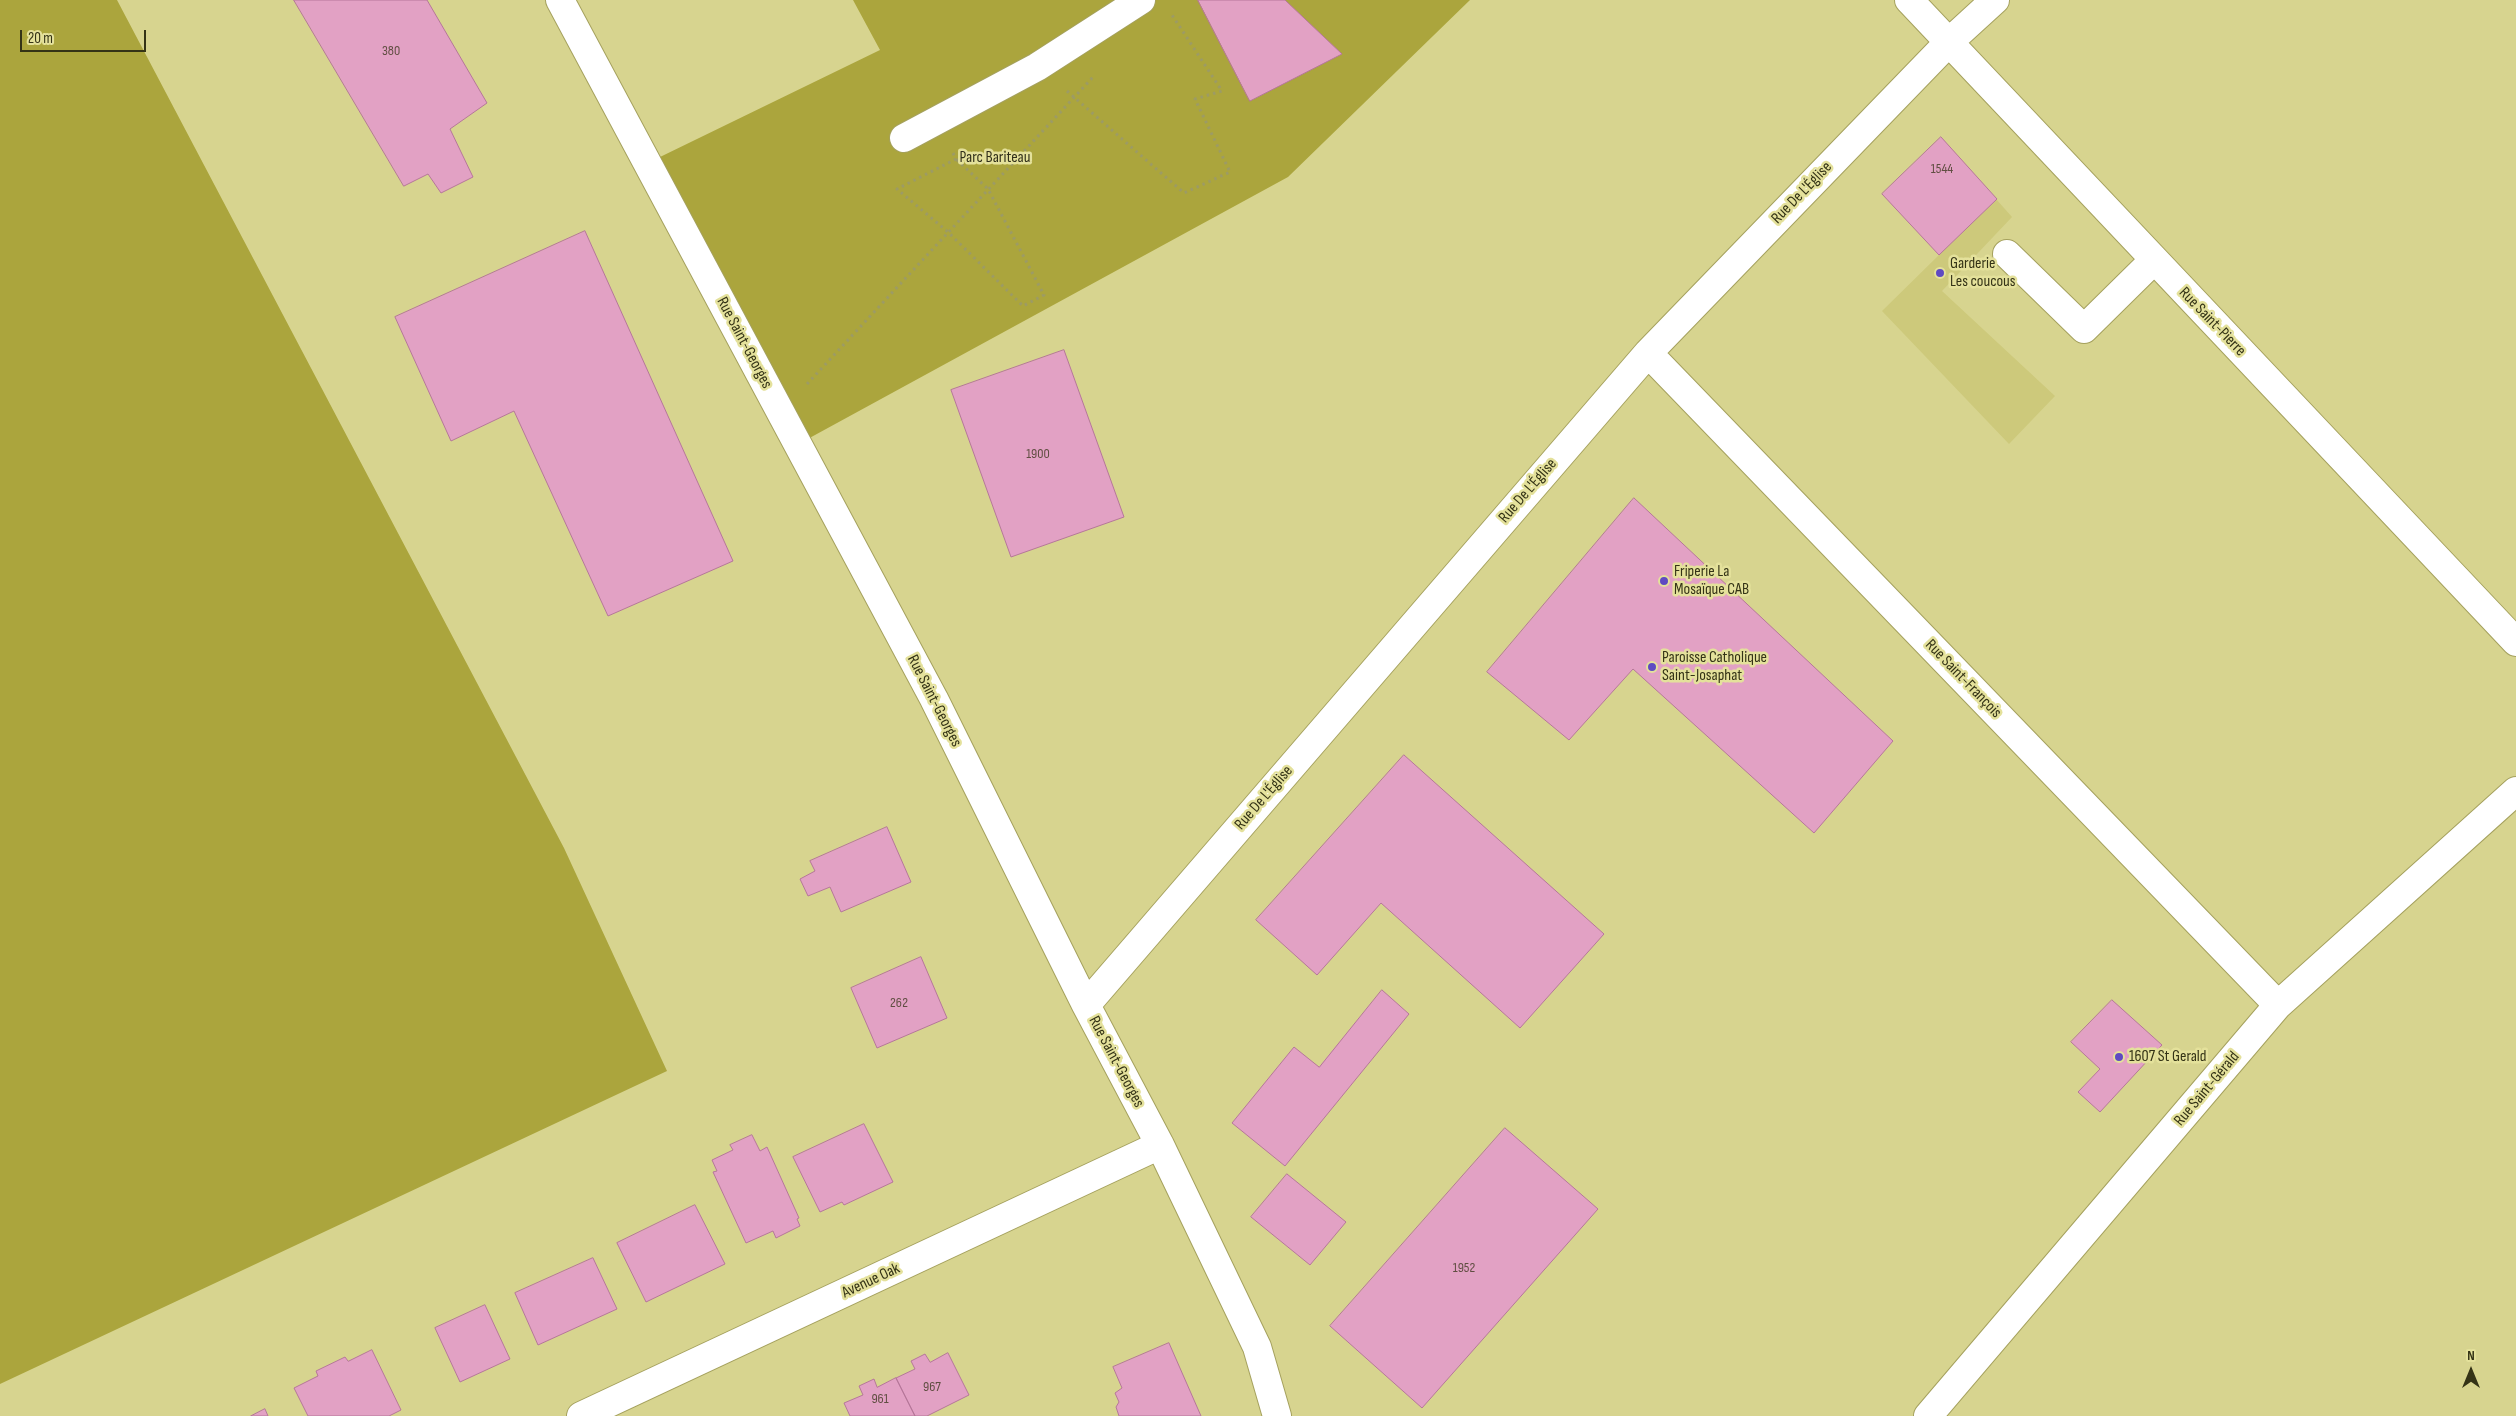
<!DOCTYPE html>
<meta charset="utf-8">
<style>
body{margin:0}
#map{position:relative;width:2516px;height:1416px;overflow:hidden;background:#d7d48f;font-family:"Sofia Sans Condensed",sans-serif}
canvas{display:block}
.north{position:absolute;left:2446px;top:1346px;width:50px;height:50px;-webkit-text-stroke:4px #e4e19b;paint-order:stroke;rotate:0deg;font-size:14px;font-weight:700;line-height:20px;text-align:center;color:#343316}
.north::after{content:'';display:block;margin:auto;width:18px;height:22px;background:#343316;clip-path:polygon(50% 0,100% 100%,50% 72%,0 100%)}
.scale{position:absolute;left:20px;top:30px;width:126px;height:22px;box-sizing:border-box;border:2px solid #343316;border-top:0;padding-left:6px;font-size:15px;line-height:18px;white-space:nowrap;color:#343316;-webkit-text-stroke:4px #e4e19b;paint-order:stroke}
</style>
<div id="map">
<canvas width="2516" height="1416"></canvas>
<div class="north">N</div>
<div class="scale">20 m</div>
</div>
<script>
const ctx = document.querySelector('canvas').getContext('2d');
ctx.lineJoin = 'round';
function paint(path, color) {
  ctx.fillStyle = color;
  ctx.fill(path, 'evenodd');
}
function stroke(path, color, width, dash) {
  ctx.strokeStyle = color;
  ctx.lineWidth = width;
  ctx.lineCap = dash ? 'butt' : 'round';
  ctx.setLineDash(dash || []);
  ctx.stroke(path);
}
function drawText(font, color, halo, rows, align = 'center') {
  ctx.font = font + ' "Sofia Sans Condensed",sans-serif';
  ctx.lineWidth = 5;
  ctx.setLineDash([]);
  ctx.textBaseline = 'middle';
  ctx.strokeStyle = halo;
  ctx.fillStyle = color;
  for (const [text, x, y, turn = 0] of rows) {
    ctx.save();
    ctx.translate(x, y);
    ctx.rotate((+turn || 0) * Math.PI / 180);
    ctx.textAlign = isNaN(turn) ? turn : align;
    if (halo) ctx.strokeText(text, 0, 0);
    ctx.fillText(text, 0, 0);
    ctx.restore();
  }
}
const built = new Path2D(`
 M1941 137 2012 217 1942 291 2055 396 2009 444 1882 311 1939 255 1882 194Z`);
const green = new Path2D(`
 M0 0H117L564 848 667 1071 0 1384Z
 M853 0H1470L1288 177 804 441 660 157 880 50Z`);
const building = new Path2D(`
 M294 0H427L487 103 450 129 473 177 441 193 428 174 404 186Z
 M1198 0H1285L1342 54 1250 101Z
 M1941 137 1997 199 1939 255 1882 194Z
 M585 231 733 561 608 616 514 411 451 441 395 317Z
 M1064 350 1124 517 1011 557 951 390Z
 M1634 498 1893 741 1814 833 1633 669 1569 740 1487 672Z
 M1404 755 1604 934 1520 1028 1381 903 1317 975 1256 920Z
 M887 827 911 882 841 912 830 887 808 896 800 879 815 871 810 861Z
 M921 957 947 1018 877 1048 851 988Z
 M1382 990 1409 1014 1285 1166 1232 1123 1294 1047 1319 1067Z
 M2112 1000 2162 1045 2100 1112 2078 1092 2100 1069 2071 1042Z
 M864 1124 893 1182 844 1205 842 1202 820 1212 793 1157Z
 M1505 1128 1598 1209 1422 1408 1330 1326Z
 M752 1135 760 1151 767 1147 799 1218 797 1219 800 1226 776 1238 773 1231 746 1243 713 1172 717 1171 712 1160 733 1150 730 1145Z
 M1287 1174 1346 1222 1310 1265 1251 1217Z
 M695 1205 725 1264 646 1302 617 1243Z
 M593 1258 617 1309 538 1345 515 1293Z
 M485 1305 510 1359 460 1382 435 1328Z
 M1169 1343 1201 1416H1119L1116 1407 1119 1402 1115 1393 1122 1388 1113 1367Z
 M372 1350 401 1410 389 1416H308L294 1388 318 1376 316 1371 345 1357 348 1361Z
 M948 1353 969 1395 927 1416H915L896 1378 915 1369 911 1361 925 1354 930 1362Z
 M896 1378 915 1416H850L844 1403 863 1395 859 1386 874 1379 877 1387Z
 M265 1409 268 1416H251Z`);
const path = new Path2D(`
 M1067 91 1184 193 1230 172 1195 99 1222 91 1172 15
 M953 153 956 159 897 189 948 232 1023 306 1044 295 988 189 956 159
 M807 384 1094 76`);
const minor = new Path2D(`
 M560 0 934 699 1086 1005 1160 1145 1257 1347 1277 1416
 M1909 0 2516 642
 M904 138 1037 67 1141 0
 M2007 254 2084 329 2154 260
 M1648 353 2278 1005
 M1086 1005 1648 353 1949 42 1995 0
 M581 1416 1160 1145
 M1928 1416 2278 1005 2516 791`);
const markers = [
 [1940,273,5,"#5f4ac2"],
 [1664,581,5,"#5f4ac2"],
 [1652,667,5,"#5f4ac2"],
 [2119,1057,5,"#5f4ac2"]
];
const numberNames = [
 ["380",391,51],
 ["1544",1942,169],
 ["1900",1038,454],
 ["262",899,1003],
 ["1952",1464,1268],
 ["967",932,1387],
 ["961",880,1399]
];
const parkNames = [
 ["Parc Bariteau",995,158]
];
const streetNames = [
 ["Rue De L'Église",1802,193,-46],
 ["Rue Saint-Pierre",2212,322,46],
 ["Rue Saint-Georges",744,343,62],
 ["Rue De L'Église",1528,491,-49],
 ["Rue Saint-François",1963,679,46],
 ["Rue Saint-Georges",934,701,63],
 ["Rue De L'Église",1264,798,-49],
 ["Rue Saint-Georges",1116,1062,62],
 ["Rue Saint-Gérald",2207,1089,-50],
 ["Avenue Oak",871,1281,-25]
];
const poiNames = [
 ["Garderie",1950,264],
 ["Les coucous",1950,282],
 ["Friperie La",1674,572],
 ["Mosaïque CAB",1674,590],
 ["Paroisse Catholique",1662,658],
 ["Saint-Josaphat",1662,676],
 ["1607 St Gerald",2129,1057]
];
paint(built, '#cdc97b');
paint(green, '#aba53d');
paint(building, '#e2a1c4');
stroke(building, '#b57799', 1);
stroke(minor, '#a5a15e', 30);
stroke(path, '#9d9b64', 3, [2.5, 4]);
stroke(minor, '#fff', 28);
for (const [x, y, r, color] of markers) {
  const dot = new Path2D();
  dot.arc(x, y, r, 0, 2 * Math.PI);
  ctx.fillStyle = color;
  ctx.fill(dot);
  stroke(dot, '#e4e19b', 2);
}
drawText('14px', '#604e42', null, numberNames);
drawText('16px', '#302f19', '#e4e19b', parkNames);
drawText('16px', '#343316', '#e4e19b', streetNames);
drawText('16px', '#343316', '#e4e19b', poiNames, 'left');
</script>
